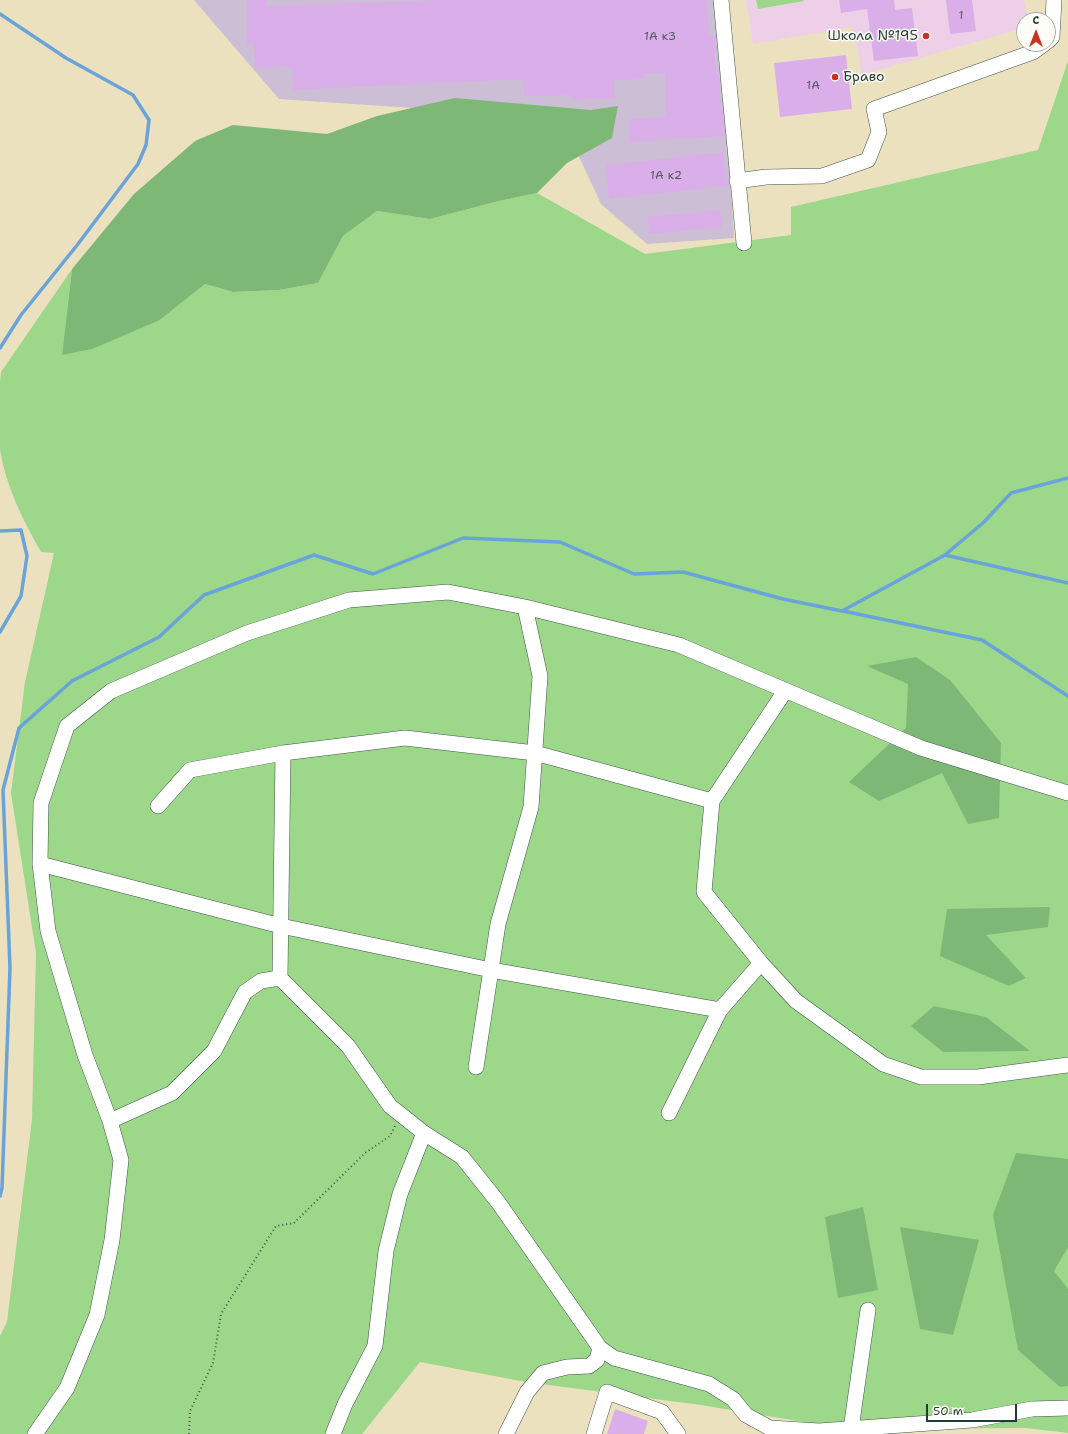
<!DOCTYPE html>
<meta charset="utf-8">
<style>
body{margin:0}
#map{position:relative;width:1068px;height:1434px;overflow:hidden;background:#ece1bf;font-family:"Shantell Sans",sans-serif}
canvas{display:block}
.north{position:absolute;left:1016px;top:12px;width:40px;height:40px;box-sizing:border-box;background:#fdfcf7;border:1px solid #a4b0a9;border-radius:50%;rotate:0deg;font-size:11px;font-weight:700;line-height:16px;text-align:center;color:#1f3d34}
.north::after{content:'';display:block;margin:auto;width:14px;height:18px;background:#c8321e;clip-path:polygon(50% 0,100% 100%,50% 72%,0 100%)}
.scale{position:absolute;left:926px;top:1404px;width:91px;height:18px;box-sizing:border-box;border:2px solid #1f3d34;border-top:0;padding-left:5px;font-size:12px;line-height:14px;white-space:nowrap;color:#1f3d34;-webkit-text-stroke:3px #fdfcf7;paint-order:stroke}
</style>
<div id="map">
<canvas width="1068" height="1434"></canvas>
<div class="north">С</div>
<div class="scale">50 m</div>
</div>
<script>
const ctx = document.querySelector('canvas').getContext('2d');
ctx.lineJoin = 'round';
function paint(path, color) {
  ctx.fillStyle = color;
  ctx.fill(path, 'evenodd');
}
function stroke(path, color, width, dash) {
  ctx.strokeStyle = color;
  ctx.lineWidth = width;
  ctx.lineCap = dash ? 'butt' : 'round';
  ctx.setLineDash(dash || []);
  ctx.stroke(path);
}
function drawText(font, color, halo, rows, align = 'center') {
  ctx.font = font + ' "Shantell Sans",sans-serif';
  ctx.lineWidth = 3;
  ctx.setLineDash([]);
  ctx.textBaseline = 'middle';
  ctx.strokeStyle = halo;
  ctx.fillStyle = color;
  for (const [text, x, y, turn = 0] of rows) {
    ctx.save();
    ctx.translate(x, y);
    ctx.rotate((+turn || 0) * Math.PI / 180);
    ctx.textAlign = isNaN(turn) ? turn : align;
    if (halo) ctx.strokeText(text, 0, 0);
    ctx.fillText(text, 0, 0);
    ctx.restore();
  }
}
const built = new Path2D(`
 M746 0H1024L1028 20H1024V28L862 75 853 27 753 44Z`);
const industrial = new Path2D(`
 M194 0H716L723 59 734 238 647 244 601 204 561 118 279 99Z`);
const green = new Path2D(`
 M756 0H803L804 1 758 9Z
 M1068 61V1433L1026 1428 846 1429 701 1405 526 1382 420 1362 362 1434H0V1336L7 1322 32 1119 36 953 11 793 25 682 54 553 41 552C23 520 6 487 0 450 0 428 0 404 0 382L1 372 72 269 62 355 160 320 205 284 233 292 279 290 318 283 343 236 377 211 430 219 499 201 537 193 645 254 791 235V207L1038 150Z`);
const forest = new Path2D(`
 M455 98 591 110 618 106 612 138 567 163 537 193 499 201 430 219 377 211 343 236 318 283 279 290 233 292 205 284 160 320 92 349 62 355 72 269 134 194 195 141 233 125 327 134 377 116Z
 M916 657 950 680 1001 743 999 818 968 824 942 773 879 801 849 782 906 728 908 684 867 666Z
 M1050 907 1048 927 986 935 1026 978 1009 986 940 956 947 909Z
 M934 1006 986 1017 1030 1051 943 1052 911 1026Z
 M1016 1153 1068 1159V1247L1054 1271 1068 1289V1386L1060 1387 1018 1350 993 1215Z
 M863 1207 878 1290 838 1298 825 1217Z
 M900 1227 979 1240 953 1335 920 1329Z`);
const stream = new Path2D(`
 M0 14 66 58 133 95 149 120 146 145 138 164 78 244 21 315 0 348
 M0 531 21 530 27 556 21 596 0 632
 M945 555 1068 583
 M843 611 982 640 1068 696
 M0 1196 2 1188 10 968 3 790 19 728 72 681 159 637 204 595 314 555 373 574 463 538 560 542 634 574 683 572 783 599 842 611 945 555 984 522 1011 493 1068 478`);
const building = new Path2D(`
 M247 0H267V6L442 0H707L709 36 715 35 716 74H719L721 113 723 112 725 136 630 142 629 119 666 117 665 73H644V79L614 80 615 98 589 99 572 100V95L524 96 523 79 293 90 292 67 255 68 254 44 247 45Z
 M839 0H894L895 10 912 8 918 56 874 61 867 9 841 13Z
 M946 0H972L976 31 950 34Z
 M846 55 852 109 780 117 774 63Z
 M723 152 727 186 609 199 606 165Z
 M720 210 722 227 649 234 648 217Z
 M615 1409 648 1421 644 1434H607Z`);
const path = new Path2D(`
 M189 1434 190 1411 213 1363 221 1314 276 1226 294 1223 365 1153 390 1136 395 1126`);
const minor = new Path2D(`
 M721 0 744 243
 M1048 41 1052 37 1054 0
 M737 181 766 177 822 176 868 160 879 132 874 109 1033 52 1044 44
 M785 691 712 801 704 892 761 963 796 1001 883 1064 921 1077H978L1068 1065
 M283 753 280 978 348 1046 390 1106 424 1133 462 1157 498 1202 600 1348 614 1358 709 1384 733 1399 746 1415 770 1428 819 1431 972 1420 1032 1409 1068 1408
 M158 806 190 770 283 753 405 738 535 753 712 801
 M40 864 281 926 491 970 720 1010
 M476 1067 498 924 531 807 540 676 525 607
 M669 1113 720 1010 761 963
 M110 1121 172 1093 214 1051 245 992 261 981 280 978
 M851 1429 868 1310
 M35 1434 67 1388 97 1315 112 1240 121 1160 110 1121 85 1055 48 931 40 864 41 803 67 726 111 691 247 633 349 600 448 592 525 607 679 645 921 748 1068 793
 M333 1434 345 1404 375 1346 386 1251 400 1194 424 1133
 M506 1434 527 1392 543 1373 567 1367 589 1366 597 1360 600 1348
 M594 1434 607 1392 662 1412 678 1434`);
const markers = [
 [926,36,4,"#c8321e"],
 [835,77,4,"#c8321e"]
];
const numberNames = [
 ["1",961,16],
 ["1А к3",660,37],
 ["1А",813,86],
 ["1А к2",666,176]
];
const poiNames = [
 ["Школа №195",918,36],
 ["Браво",843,77,"left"]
];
paint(built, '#edd0e8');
paint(industrial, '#ccbed4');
paint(green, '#9dd78a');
paint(forest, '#7eb876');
stroke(stream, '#69a3d9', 3.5);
paint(building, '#daafe9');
stroke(minor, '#3e5649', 16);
stroke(path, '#3e5649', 2, [1, 3]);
stroke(minor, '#fff', 15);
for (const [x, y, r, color] of markers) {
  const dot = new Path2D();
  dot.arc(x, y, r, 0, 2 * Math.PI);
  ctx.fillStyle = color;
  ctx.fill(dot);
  stroke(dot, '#fdfcf7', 1.5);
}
drawText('12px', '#4e5a61', null, numberNames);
drawText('14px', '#1f3d34', '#fdfcf7', poiNames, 'right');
</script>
